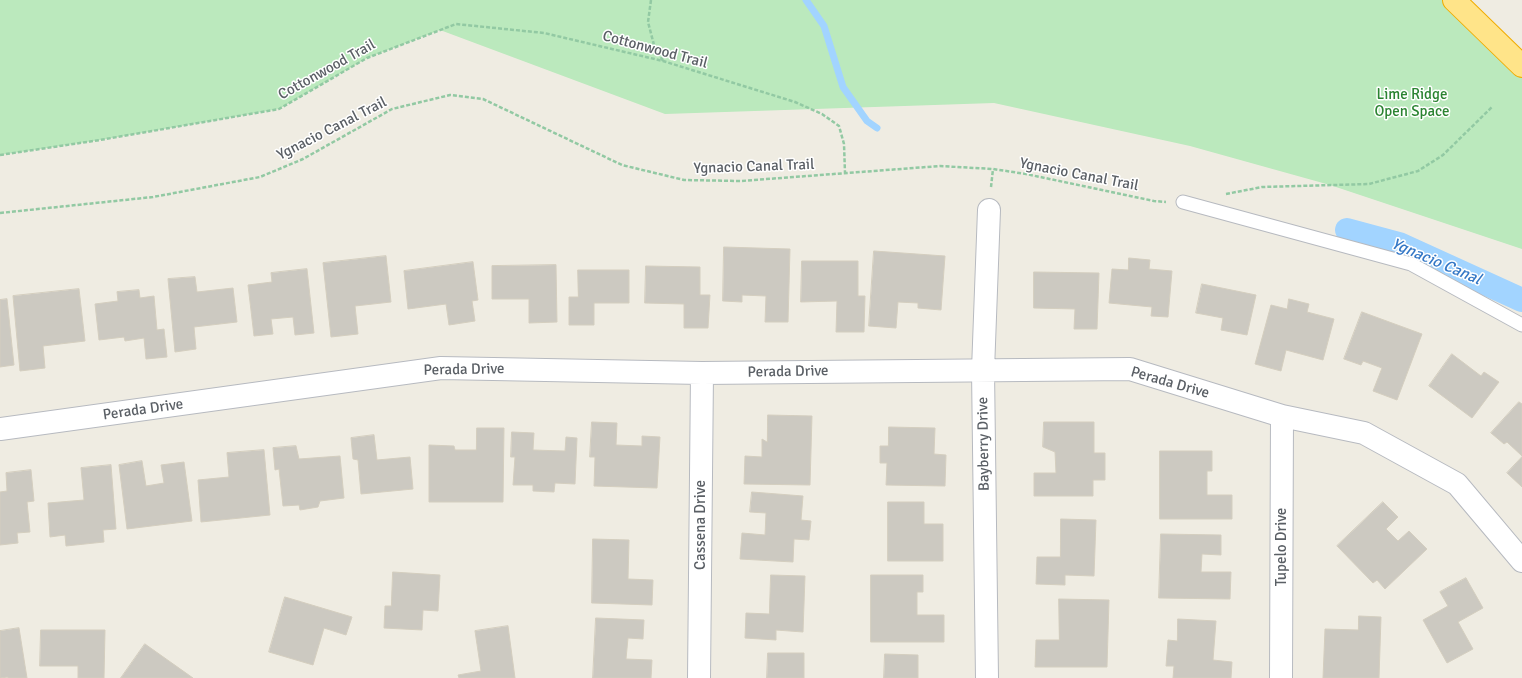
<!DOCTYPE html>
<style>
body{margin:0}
canvas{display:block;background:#efece2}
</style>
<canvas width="1522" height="678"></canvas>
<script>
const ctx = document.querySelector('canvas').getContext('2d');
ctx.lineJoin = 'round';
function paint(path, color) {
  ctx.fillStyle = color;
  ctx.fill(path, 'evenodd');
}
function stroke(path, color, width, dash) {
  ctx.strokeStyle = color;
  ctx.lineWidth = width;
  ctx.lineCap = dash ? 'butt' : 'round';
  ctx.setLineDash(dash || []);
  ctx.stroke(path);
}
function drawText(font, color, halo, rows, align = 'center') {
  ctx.font = font + ' Signika,sans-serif';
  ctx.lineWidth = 3;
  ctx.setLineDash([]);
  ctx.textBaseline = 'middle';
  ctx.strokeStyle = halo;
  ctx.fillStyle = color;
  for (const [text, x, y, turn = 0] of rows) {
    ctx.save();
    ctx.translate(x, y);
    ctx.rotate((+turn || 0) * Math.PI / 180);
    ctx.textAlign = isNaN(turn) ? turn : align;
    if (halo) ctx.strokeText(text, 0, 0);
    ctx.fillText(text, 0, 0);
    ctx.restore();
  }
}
const green = new Path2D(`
 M0 0H1454L1522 66V249L1330 185 1190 146 994 103 665 114 440 30 367 58 279 109 100 140 0 155Z`);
const stream = new Path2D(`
 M806 0 824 26 843 87 867 121 877 128`);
const canal = new Path2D(`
 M1347 230 1399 244 1522 300`);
const building = new Path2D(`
 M724 247 790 249 788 322H765L766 296 742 295V302L723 301Z
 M874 251 945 256 941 310 918 308V303L898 302 896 328 869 326Z
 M386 256 391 302 355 306 358 334 331 337 323 263Z
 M1129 258 1150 260 1149 269 1172 271 1168 317 1151 316 1152 307 1109 303 1112 269 1128 270Z
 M802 261H858V296H865L864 332H836L837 301 801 302Z
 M473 262 478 300 472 301 475 321 449 325 446 304 408 309 404 271Z
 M556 265 557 322 529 323V299H492V266Z
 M646 266 700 267V295H710L708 328H684V304L645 303Z
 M307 269 314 333 295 335 293 317 271 319 273 334 254 336 248 285 272 282 271 273Z
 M578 270H629V303H594V325H569V297H578Z
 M1034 272 1099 273 1097 329H1074L1075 309 1034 308Z
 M195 277 197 292 233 288 237 322 194 327 196 349 175 352 168 279Z
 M1202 284 1256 295 1247 335 1221 330 1223 318 1196 313Z
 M79 289 85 341 43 346 45 368 20 371 13 296Z
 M139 290 140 298 154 296 157 330 164 329 167 357 146 359 144 338 125 341 124 337 99 340 95 304 118 301 117 292Z
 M7 299 14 365 0 367V300Z
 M1289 299 1309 304 1307 312 1334 319 1323 360 1286 350 1281 371 1255 364 1271 305 1287 309Z
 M1362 312 1422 334 1397 400 1373 391 1382 368 1363 361 1361 365 1344 359Z
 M1452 354 1481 376 1484 372 1499 382 1472 418 1429 386Z
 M1519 402 1522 404V456L1507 442 1504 444 1491 433Z
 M768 415 812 416 810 485 744 484 745 456 762 457V439L767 442Z
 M592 422 617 423 616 445 642 446V436L660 437 657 488 594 486 595 457H590Z
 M1044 422H1094V453H1105V480H1093V496H1034V473H1056L1055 452 1043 447Z
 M889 427 935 428 934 454 946 455 945 486 886 485 887 463H880V446H888Z
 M477 428H504L503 502H429V445L454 446 455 450H476Z
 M512 432 534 433 533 450 565 451 566 437 577 438 575 484 555 483 554 492 533 491V485H513L515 457H511Z
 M374 435 377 460 410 457 413 489 361 494 358 460 353 459 351 438Z
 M296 446 299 459 340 456 344 498 320 501 318 507 300 510 299 505 283 506 279 469 275 470 273 448Z
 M264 450 270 515 201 522 198 480 229 477 227 453Z
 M1160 451H1212V471H1207V495H1232V519H1160Z
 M1522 457V487L1507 473Z
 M142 461 146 486 164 483 161 465 184 462 192 521 127 529 119 465Z
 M111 465 116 529 103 530 104 542 66 546 65 535 50 537 48 503 84 500 81 468Z
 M31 470 34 501 27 502 30 532 17 533 18 543 0 545V492L7 491 6 473Z
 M752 492 803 496 801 520 811 521 809 540 794 539 793 562 740 559 742 533 765 535 766 513 750 512Z
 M888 502H924V524H943V561H888Z
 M1383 502 1398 517 1386 529 1398 541 1409 531 1427 549 1385 589 1377 580 1373 583 1337 546Z
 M1061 519 1096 520 1094 576 1065 575V585L1036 584 1037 557H1060Z
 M1161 534 1221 535V555L1202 554 1201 572H1231L1230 599 1159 598Z
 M593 539 629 540 628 579 653 580 652 605 592 603Z
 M393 572 440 575 438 611 423 610 422 630 384 628 385 606H391Z
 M771 575 805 576 803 632 776 630V640L745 638 746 613 769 614Z
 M871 575H923V592H917V615H944V642H871Z
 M1466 578 1483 608 1458 622 1473 649 1447 663 1423 620 1448 606 1440 592Z
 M285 597 352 617 346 635 324 628 313 665 269 652Z
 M1059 599 1109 600 1107 667H1035L1036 640H1059Z
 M1359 616 1381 617 1379 678H1323L1325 629 1358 630Z
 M596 618 644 620 643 639 628 638 626 659 652 660 651 678H593Z
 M1178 619 1216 621 1213 660 1232 662 1231 678H1173L1174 666H1166L1168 640 1177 641Z
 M508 626 515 678H459L458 675 481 671 475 631Z
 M19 628 27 678H8V677L0 678V631Z
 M41 630H105L104 678H78V666H40Z
 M145 644 193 678H121Z
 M768 653H804V678H767Z
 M885 654 918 655V678H884Z`);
const path = new Path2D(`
 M651 0 648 22 654 45 663 61
 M0 155 100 140 279 109 367 58 456 24 544 33 663 61 795 102 822 114 839 126 844 144 845 173
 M991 187 993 169
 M1226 194 1262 187 1369 184 1418 171 1443 155 1492 107
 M0 213 153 197 260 177 303 159 392 109 450 95 483 99 622 165 684 180 741 181 940 166 993 169 1026 174 1154 201 1166 202`);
const lane = new Path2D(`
 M1183 202 1411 264 1522 325`);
const street = new Path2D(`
 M0 429 441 368 702 373 1130 369 1282 416 1364 433 1457 484 1522 561
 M699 678 702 373
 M987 678 983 370 989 210
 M1281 678 1282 416`);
const highway = new Path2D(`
 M1454 0 1522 66`);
const streetNames = [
 ["Cottonwood Trail",655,50,15],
 ["Cottonwood Trail",327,70,-29],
 ["Ygnacio Canal Trail",332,129,-27],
 ["Ygnacio Canal Trail",754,167,-2],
 ["Ygnacio Canal Trail",1079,175,11],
 ["Perada Drive",464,370,-1],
 ["Perada Drive",788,372,-1],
 ["Perada Drive",1170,383,16],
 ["Perada Drive",143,410,-8],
 ["Bayberry Drive",984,444,-91],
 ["Cassena Drive",701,525,-90],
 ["Tupelo Drive",1282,547,-90]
];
const parkNames = [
 ["Lime Ridge",1412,95],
 ["Open Space",1412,112]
];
const waterNames = [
 ["Ygnacio Canal",1436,262,23]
];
paint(green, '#bbe9bd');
stroke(stream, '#a2d4ff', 7);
stroke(canal, '#a2d4ff', 24);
paint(building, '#ccc9c1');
stroke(building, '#d4cebf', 1);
stroke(lane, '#b7bac0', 15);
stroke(street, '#b7bac0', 24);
stroke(highway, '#f1ac00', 24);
stroke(path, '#92c9a3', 2.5, [4, 2]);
stroke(lane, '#fff', 13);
stroke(street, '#fff', 22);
stroke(highway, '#ffe489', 22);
drawText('15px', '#5a5f65', '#fff', streetNames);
drawText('15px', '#2a8331', '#fff', parkNames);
drawText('italic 16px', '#3578c6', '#fff', waterNames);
</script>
